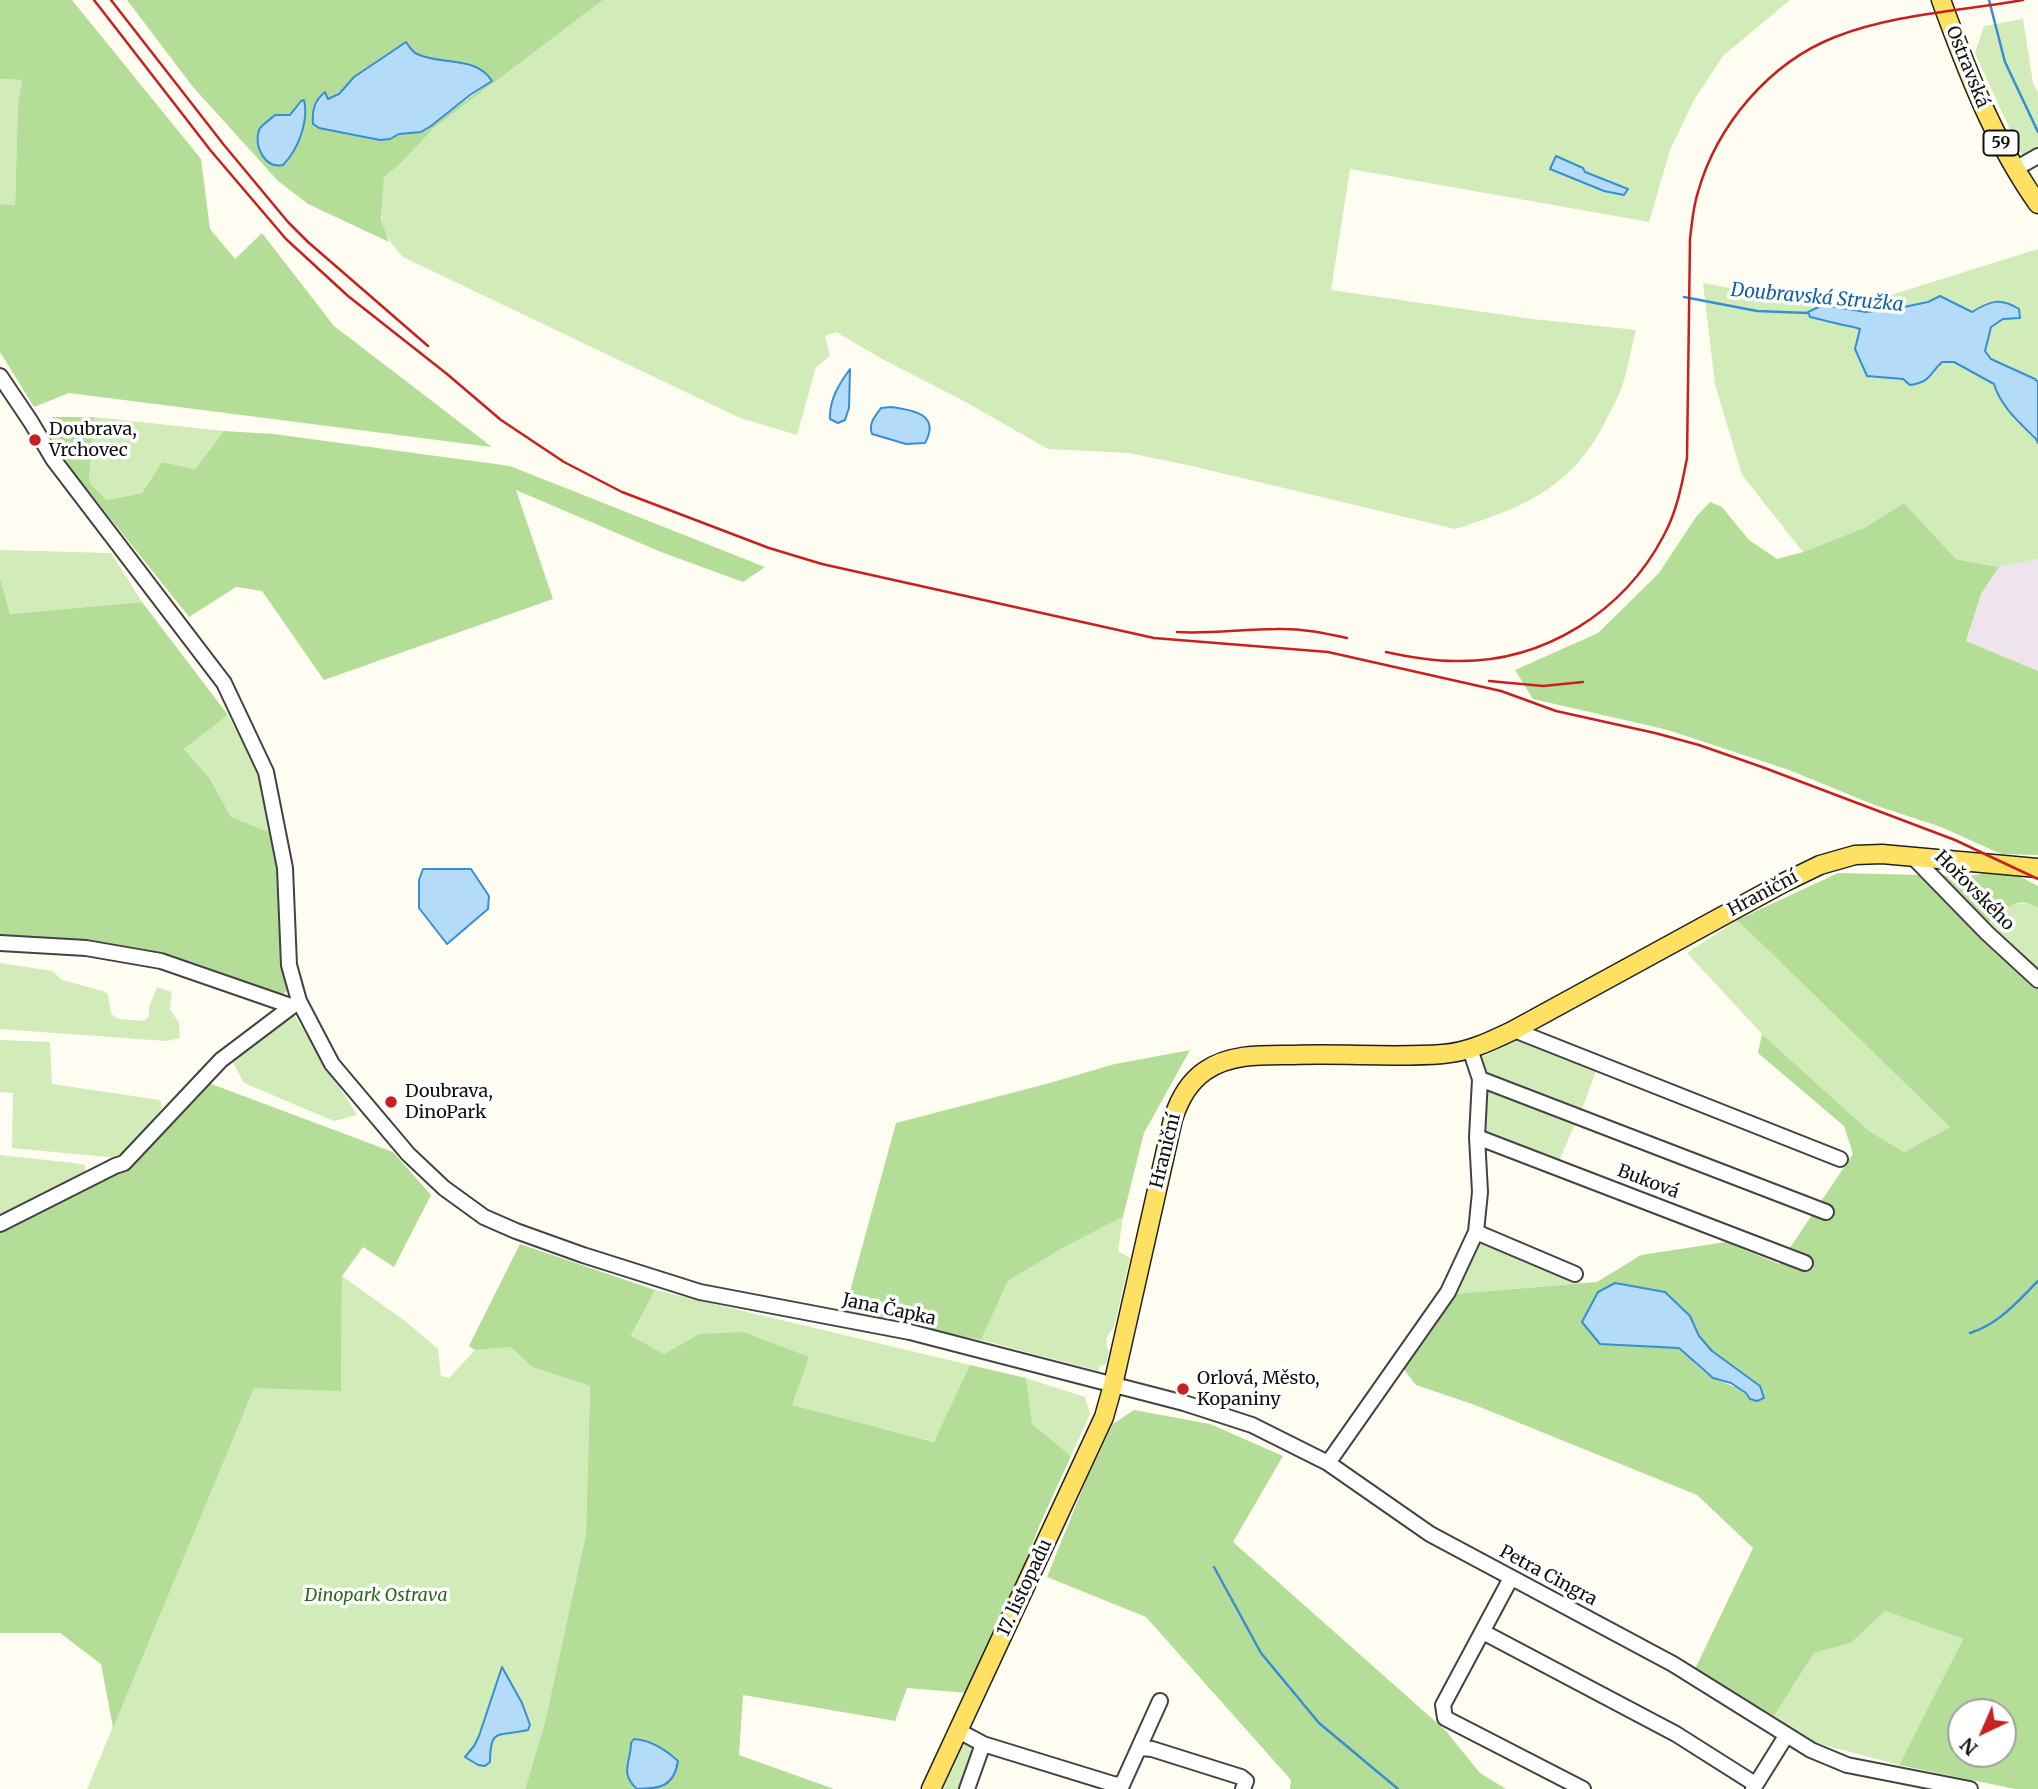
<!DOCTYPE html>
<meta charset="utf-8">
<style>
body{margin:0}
#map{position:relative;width:2038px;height:1789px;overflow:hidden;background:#fffdf2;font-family:Merriweather,serif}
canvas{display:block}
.north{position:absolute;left:1947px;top:1698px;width:70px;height:70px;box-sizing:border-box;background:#fff;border:2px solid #9f9f9f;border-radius:50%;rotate:224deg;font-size:19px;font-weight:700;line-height:28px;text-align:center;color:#101010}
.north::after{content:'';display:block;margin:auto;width:24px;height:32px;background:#c82020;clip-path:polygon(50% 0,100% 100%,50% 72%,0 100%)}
</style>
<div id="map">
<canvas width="2038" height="1789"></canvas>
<div class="north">N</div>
</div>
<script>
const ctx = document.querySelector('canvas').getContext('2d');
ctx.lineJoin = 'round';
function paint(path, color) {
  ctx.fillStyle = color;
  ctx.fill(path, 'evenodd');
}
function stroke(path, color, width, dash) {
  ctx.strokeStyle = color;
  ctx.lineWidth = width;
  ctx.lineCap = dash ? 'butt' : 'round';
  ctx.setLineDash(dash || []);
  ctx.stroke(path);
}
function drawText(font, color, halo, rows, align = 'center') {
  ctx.font = font + ' Merriweather,serif';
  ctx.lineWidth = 7;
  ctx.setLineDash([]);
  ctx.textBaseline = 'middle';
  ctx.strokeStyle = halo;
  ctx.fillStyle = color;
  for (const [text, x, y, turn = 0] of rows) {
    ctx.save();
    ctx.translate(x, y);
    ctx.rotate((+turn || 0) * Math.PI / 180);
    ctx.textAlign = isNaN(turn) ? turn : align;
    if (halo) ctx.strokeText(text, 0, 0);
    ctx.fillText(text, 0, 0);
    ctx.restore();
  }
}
const industrial = new Path2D(`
 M2038 559V671L1966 641 1981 594 1999 567Z`);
const green = new Path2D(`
 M603 0H1790L1723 56 1694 100 1670 150 1649 222 1350 169 1331 290 1533 319 1636 330C1631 349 1628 368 1622 387 1618 397 1613 407 1608 416 1574 487 1526 507 1455 529L1192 466 1129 453 1048 449 962 400 884 360 836 332 825 336 830 356 816 367 797 435 740 418 403 257C376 229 381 214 384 177L400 164 434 128Z
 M2023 19 2033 83 2038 92V148L2023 158 1975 53 1984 26Z
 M0 79 22 80 18 103 15 205 0 204Z
 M2038 249V382L2035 379 1991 359 1985 351 1991 327 2003 319 1986 303 1972 313 1940 296 1928 302 1866 312 1823 305 1810 317 1826 319 1835 324H1848L1860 329C1854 345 1861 361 1867 376L1903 379 1910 385C1931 382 1929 374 1942 362H1954L1994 384C2000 407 2019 422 2036 439L2038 443V559L1999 567 1956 559 1904 503 1864 528 1803 552 1742 475 1715 384 1703 283 1766 295 1875 300Z
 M94 417 224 431 195 469 162 462 142 493 107 500 89 482Z
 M0 550 111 553 142 602 10 614 0 578Z
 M228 715 259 775 274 834 231 817 210 779 184 749Z
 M2032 903 2038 908V971L1988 923 2008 904Z
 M1737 920 1950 1127 1904 1152 1869 1131 1762 1034 1687 953Z
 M0 963 52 971 62 980 103 991 108 994 111 1014 119 1019 144 1021 149 1016V1007L157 987 172 992 170 1009 179 1023 180 1038 166 1041 0 1029Z
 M294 1015 357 1115 334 1121 244 1083 232 1061Z
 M1519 1039 1596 1071 1581 1112 1483 1072 1480 1058Z
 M0 1040 50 1042 52 1084 160 1100 162 1108 125 1154 118 1158 12 1148 13 1093 0 1092Z
 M1485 1086 1575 1124 1558 1163 1482 1134Z
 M0 1155 74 1163 85 1165V1174L0 1216Z
 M1123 1217 1118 1251 1130 1258 1114 1327 1107 1337 1106 1345 1109 1351 1106 1364 1099 1367V1371L981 1340 1008 1281 1066 1246Z
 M1478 1240 1583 1283 1454 1294Z
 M342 1276 405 1321 438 1349 441 1376 449 1378 475 1350 511 1347 532 1367 590 1386 586 1534 545 1722 525 1789H87L254 1387 341 1390Z
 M655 1290 970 1365 935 1442 791 1405 699 1334 664 1354 631 1337Z
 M1026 1378 1085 1397 1090 1414 1071 1456 1031 1424Z
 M1885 1611 1963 1639 1899 1765 1809 1741 1774 1716 1814 1653 1851 1643Z
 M962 1742 975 1751 959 1789H940Z`);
const forest = new Path2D(`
 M0 0H72L201 159 210 229 235 259 262 233 334 326 492 447 69 393 34 407 0 352V204L15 205 18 103 22 80 0 79Z
 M127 0H603L434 128 400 164 384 177 381 219 389 242 308 204 278 181 193 87ZM397 47 434 59 474 65 492 81 431 126 421 132 399 134 390 139 364 137 319 128 328 99 339 94 354 77ZM297 105C296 125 301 156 279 166L262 125 275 115 290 116Z
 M52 417H94L89 482 107 500 142 493 162 462 195 469 224 431 274 434 510 466 765 567 743 582 661 552 516 490 553 599 324 680 262 591 236 587 189 617 51 444Z
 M1710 502 1722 507 1749 540 1777 559 1803 552 1864 528 1904 503 1956 559 1999 567 1981 594 1966 641 2038 671V855L2001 854 1941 827 1877 806 1789 770 1668 730 1533 699 1515 670 1598 633 1659 573 1696 517Z
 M0 578 10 614 142 602 228 715 184 749 210 779 231 817 274 834 291 987 278 999 120 955 0 952Z
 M2009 871 2038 886V908C2018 894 2002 910 1988 923L2038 971V1789H2015L1899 1765 1963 1639 1885 1611 1851 1643 1814 1653 1774 1716 1695 1669 1753 1548 1697 1495 1475 1405 1416 1385 1403 1368 1454 1294 1597 1282 1641 1255 1726 1242 1779 1264 1853 1154 1844 1126 1758 1053 1762 1034 1869 1131 1904 1152 1950 1127 1737 920 1838 873 1965 876ZM1690 1316 1699 1336 1712 1351 1760 1386 1764 1398 1748 1397C1739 1385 1726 1385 1714 1378 1701 1372 1690 1358 1679 1348ZM1961 1712H2003V1754H1961Z
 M1190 1050 1144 1133 1123 1217 1066 1246 1008 1281 981 1340 844 1313 896 1123 1046 1084 1115 1064Z
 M206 1082 393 1152 431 1195 394 1267 363 1247 342 1276 341 1391 254 1388 113 1728 101 1664 60 1633H0V1228L130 1166Z
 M520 1244 655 1290 631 1336 664 1354 699 1334 743 1332 809 1357 792 1405 934 1442 970 1365 1026 1378 1032 1424 1071 1456 1040 1524 1014 1593 967 1693 907 1688 895 1721 743 1695 739 1755 834 1789H525L545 1722 586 1534 590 1386 532 1367 511 1347 475 1350 469 1346Z
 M1134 1410 1210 1424 1283 1456 1233 1542 1445 1730 1480 1773 1506 1789H1290L1291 1780 1146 1617 1047 1577 1085 1483 1113 1424Z`);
const water = new Path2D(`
 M406 42C409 46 412 52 417 54 442 66 476 55 492 81L470 95 431 126 421 132 399 134 390 139 380 140 319 128 313 124C312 110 314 101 325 92L328 99 339 94 354 77Z
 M304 100C309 121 298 150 283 165 265 169 254 147 259 130 262 124 270 120 275 115H290L301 101Z
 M1556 156 1583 168 1585 172 1628 189 1624 195 1604 191 1550 169Z
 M1940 296 1972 312C1990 301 2000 297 2019 309L2020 318 2003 319 1991 327 1985 351 1991 359 2035 379 2038 382V443L2036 439C2019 422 2001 407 1994 384L1954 362H1942C1929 374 1931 382 1910 385L1903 379 1867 376 1855 349 1860 329C1849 325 1844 326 1835 323 1826 321 1819 319 1810 317L1808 312 1823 305 1866 312 1899 308 1928 302Z
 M850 369 849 408 845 420 838 423 830 419C829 400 839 384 850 369Z
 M891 407C913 410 941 414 925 443L906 444 872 434C868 424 875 416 881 408Z
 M423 869H471L489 896 488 909 447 944 419 908V880Z
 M1615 1283 1665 1292 1690 1316 1699 1336 1712 1351 1760 1386 1764 1398 1757 1401 1750 1399 1746 1393 1731 1383 1713 1378 1679 1348 1600 1344 1582 1322 1598 1292Z
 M502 1667 522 1703 530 1725 528 1730C498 1737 490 1727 490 1762L485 1766 478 1765 465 1757 474 1746 479 1736Z
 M634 1739C650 1740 666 1750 678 1761 674 1787 659 1789 637 1789 619 1773 631 1762 631 1743Z`);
const stream = new Path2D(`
 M1989 0 2005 62 2038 132
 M1684 297 1757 311 1808 313
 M1970 1333C1999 1324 2017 1302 2038 1281
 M1214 1567 1261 1653 1319 1723 1398 1789`);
const minor = new Path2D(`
 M2015 169 2038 156
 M0 376 31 422 53 459 224 683 266 772 285 868 289 965 299 1001 332 1064 408 1154 444 1188 484 1217 516 1231 583 1255 700 1292 910 1332 1184 1403 1252 1425 1328 1463 1430 1534 1673 1664 1811 1750 1847 1765 1970 1789
 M1913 857 1987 933 2038 980
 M0 943 86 948 161 961 291 1006
 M1514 1030 1840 1159
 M1480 1079 1826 1212
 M1477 1137 1805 1263
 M0 1224 115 1166 124 1163 221 1060 299 1001
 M1476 1232 1575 1274
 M1328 1463 1448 1292 1476 1232 1480 1192 1477 1137 1480 1079 1470 1049
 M1511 1578 1443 1705 1445 1718 1583 1789
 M1483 1632 1676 1734 1755 1784
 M959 1731 983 1744 1113 1784 1122 1785 1160 1701
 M1140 1748 1152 1749 1241 1777 1246 1781 1243 1789
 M967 1789 983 1744
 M1753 1789 1786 1736`);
const major = new Path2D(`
 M1941 0C1967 71 1994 142 2038 204
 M931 1789 1104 1417 1113 1385 1173 1119C1179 1100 1189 1082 1205 1071 1230 1053 1265 1055 1294 1055 1343 1053 1394 1058 1443 1054 1469 1052 1491 1041 1514 1030L1783 883 1820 865 1855 855 1882 854 2038 868`);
const rail = new Path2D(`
 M94 0 211 151 286 239 348 296 447 374 501 420 564 462 622 492 769 548 822 564 1154 638 1328 652 1501 691 1556 711 1655 733 1699 745 1762 767 1955 840 2038 879
 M111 0 224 145 288 222 308 242 428 346
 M1177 632C1210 634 1243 629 1276 629 1300 628 1324 633 1347 638
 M1386 652C1409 657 1431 661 1455 661 1543 663 1624 612 1664 535 1677 511 1682 484 1687 458L1690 239C1692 223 1693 207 1698 192 1717 125 1769 63 1835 37 1894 14 1961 11 2023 0
 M1489 681 1543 686 1583 682`);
const markers = [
 [35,440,7,"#c82020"],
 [391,1102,7,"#c82020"],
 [1183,1389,7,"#c82020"]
];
const shields = [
 [2001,143,35]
];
const shieldNames = [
 ["59",2001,143]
];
const streetNames = [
 ["Ostravská",1967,67,68],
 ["Hořovského",1974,891,45],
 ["Hraniční",1763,894,-28],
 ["Hraniční",1166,1151,-76],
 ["Buková",1648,1182,21],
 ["Jana Čapka",889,1310,12],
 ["Petra Cingra",1548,1576,28],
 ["17. listopadu",1025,1588,-65]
];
const poiNames = [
 ["Doubrava,",49,430],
 ["Vrchovec",49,451],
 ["Doubrava,",405,1092],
 ["DinoPark",405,1113],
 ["Orlová, Město,",1197,1379],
 ["Kopaniny",1197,1400]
];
const parkNames = [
 ["Dinopark Ostrava",376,1596]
];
const waterNames = [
 ["Doubravská Stružka",1817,298,5]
];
paint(industrial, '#eee4ee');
paint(green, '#d1ecb9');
paint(forest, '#b4de97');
paint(water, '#b4dcf9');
stroke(water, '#378ed4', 2);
stroke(stream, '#378ed4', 2.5);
stroke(minor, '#434343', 18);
stroke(major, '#212121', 21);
stroke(minor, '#fff', 14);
stroke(major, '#fee063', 18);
stroke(rail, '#c82020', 2.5);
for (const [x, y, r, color] of markers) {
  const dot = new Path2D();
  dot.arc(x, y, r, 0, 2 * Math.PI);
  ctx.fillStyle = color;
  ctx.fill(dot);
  stroke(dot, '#fff', 2.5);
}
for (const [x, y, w] of shields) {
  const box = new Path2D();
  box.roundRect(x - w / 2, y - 12.5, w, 25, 5);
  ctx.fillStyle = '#fff';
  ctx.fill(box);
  stroke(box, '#101010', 2);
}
drawText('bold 16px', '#101010', null, shieldNames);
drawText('18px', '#101010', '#fff', streetNames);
drawText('18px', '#101010', '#fff', poiNames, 'left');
drawText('italic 18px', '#286c1c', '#fff', parkNames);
drawText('italic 19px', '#115fa9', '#fff', waterNames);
</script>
